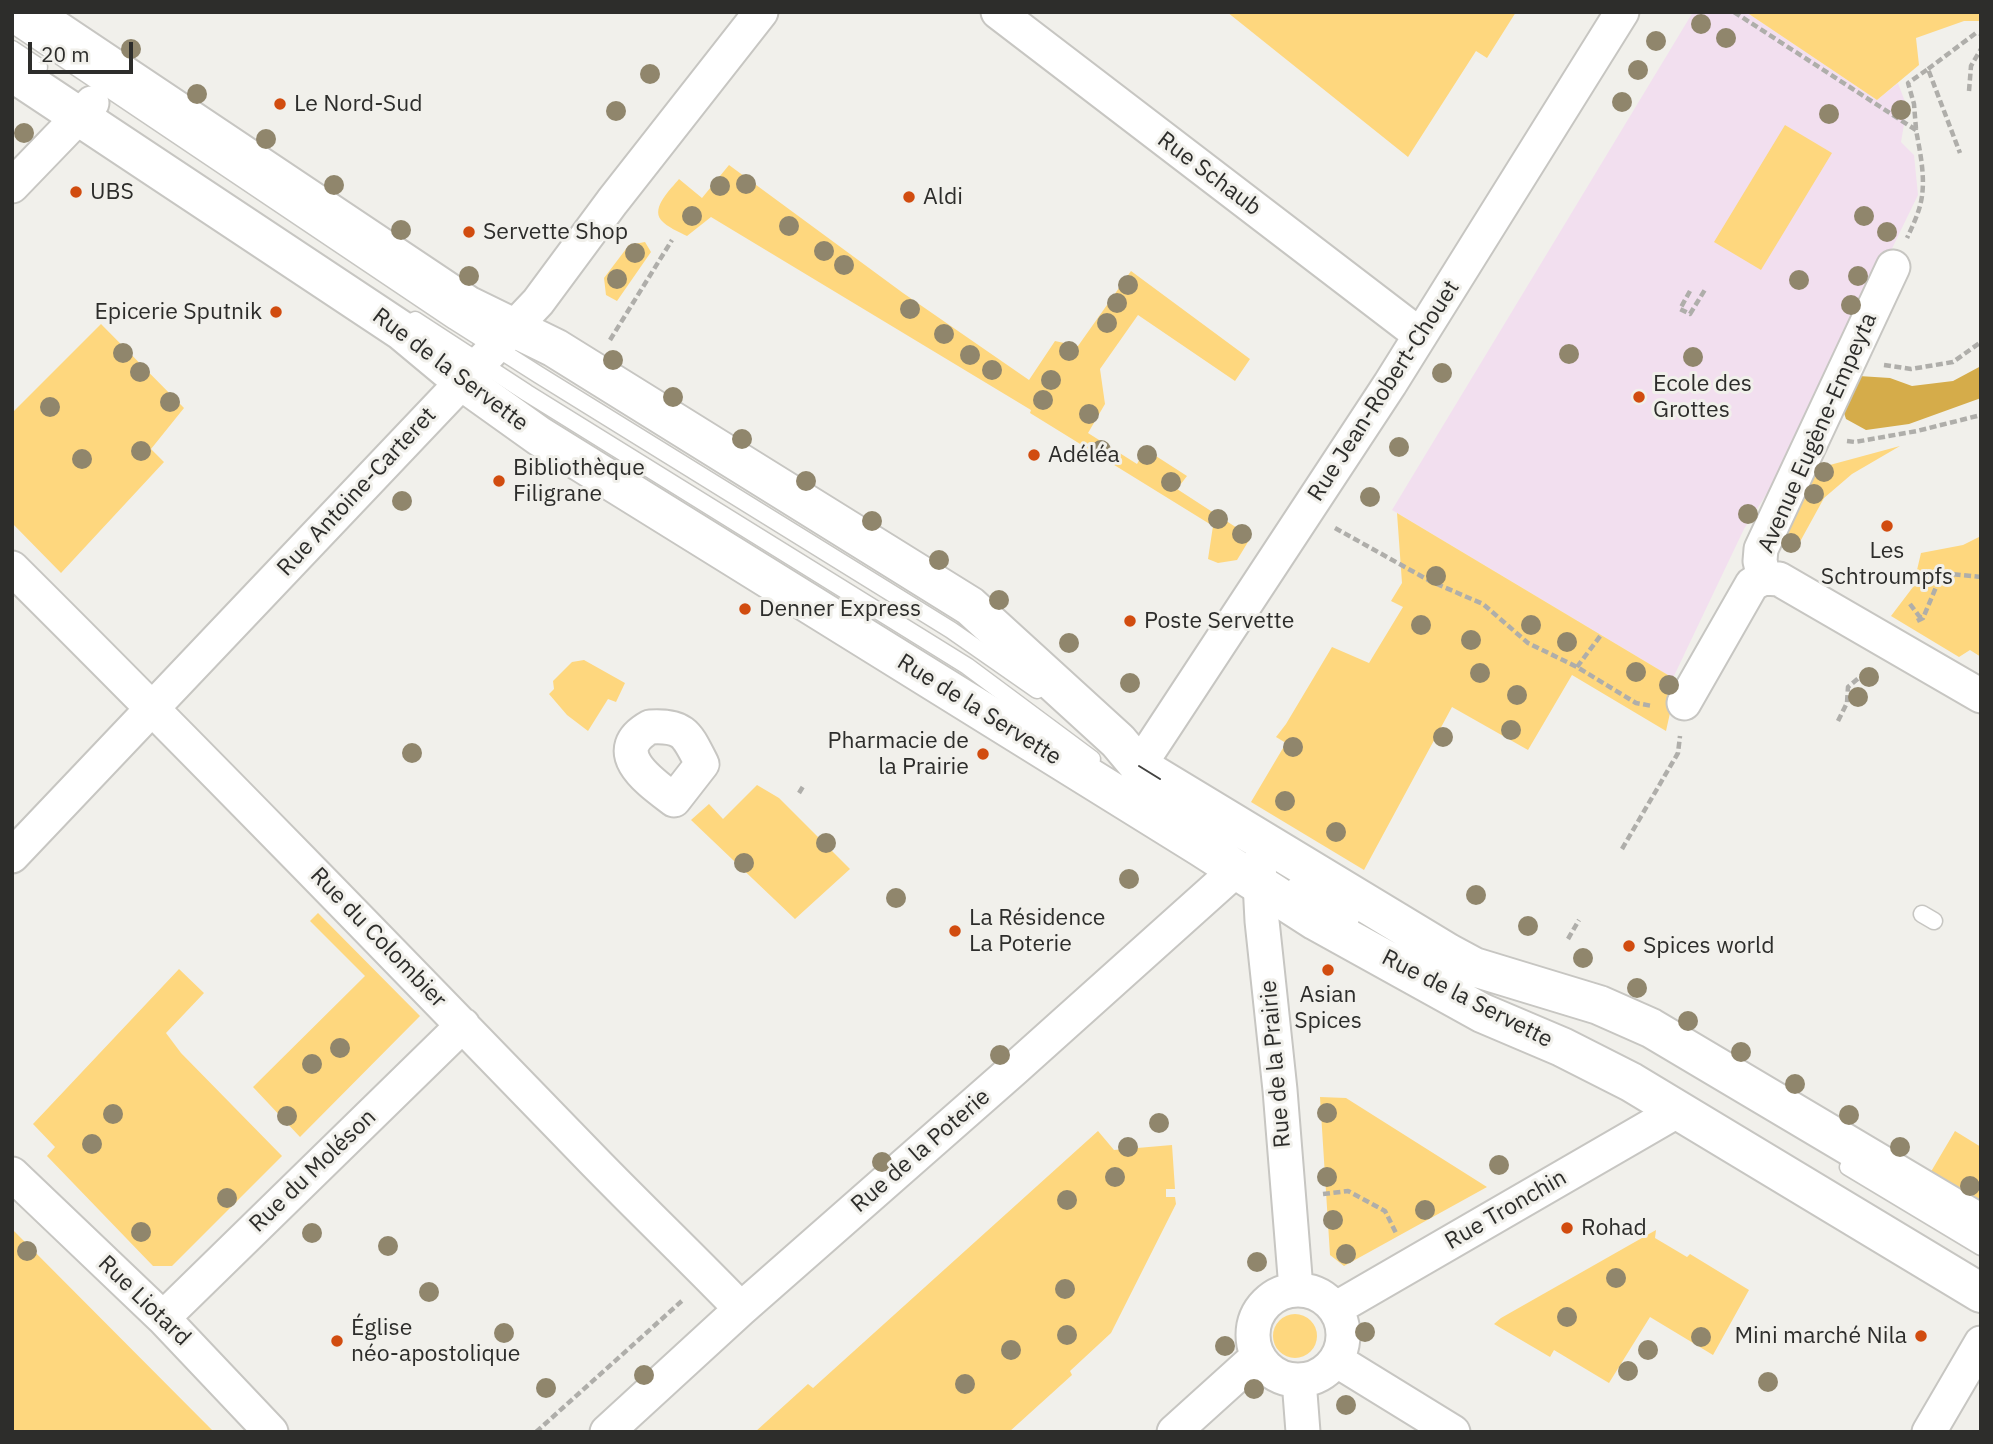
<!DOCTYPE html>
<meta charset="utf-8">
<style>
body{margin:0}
#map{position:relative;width:1993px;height:1444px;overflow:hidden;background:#f1f0eb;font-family:"IBM Plex Sans",sans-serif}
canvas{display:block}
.frame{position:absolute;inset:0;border:14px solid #2d2d2b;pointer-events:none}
.scale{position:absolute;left:28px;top:42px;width:105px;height:32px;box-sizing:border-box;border:4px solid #2d2d2b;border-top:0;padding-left:9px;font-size:21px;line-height:24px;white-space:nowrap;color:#2d2d2b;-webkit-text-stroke:5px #f1f0eb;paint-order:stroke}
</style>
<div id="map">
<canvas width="1993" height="1444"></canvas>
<div class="frame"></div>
<div class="scale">20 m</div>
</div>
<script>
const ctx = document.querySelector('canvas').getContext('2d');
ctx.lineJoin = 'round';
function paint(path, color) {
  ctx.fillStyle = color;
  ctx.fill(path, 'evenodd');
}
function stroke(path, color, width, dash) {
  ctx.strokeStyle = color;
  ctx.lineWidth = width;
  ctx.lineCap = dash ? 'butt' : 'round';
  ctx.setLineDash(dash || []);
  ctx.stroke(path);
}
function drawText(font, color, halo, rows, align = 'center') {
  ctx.font = font + ' "IBM Plex Sans",sans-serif';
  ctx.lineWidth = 6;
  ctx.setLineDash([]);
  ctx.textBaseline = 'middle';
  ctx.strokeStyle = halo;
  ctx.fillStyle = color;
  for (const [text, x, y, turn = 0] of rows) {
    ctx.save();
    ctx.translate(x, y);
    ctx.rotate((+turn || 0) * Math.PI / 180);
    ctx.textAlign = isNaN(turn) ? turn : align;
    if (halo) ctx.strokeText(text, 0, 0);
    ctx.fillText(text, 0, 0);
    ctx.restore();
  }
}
const education = new Path2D(`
 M1693 12H1746L1877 100 1898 83 1907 107 1901 142 1914 155 1918 195 1791 456 1744 529 1673 678 1392 510Z`);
const green = new Path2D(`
 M1227 12H1516L1487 58 1476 51 1408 157Z
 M1746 12H1981V21H1964L1916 38 1919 65 1877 100Z
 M1785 125 1832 153 1761 270 1714 242Z
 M729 165 903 293 1029 380 1055 341 1078 346 1131 271 1250 359 1235 381 1138 315 1100 369 1105 404 1088 433 1137 464 1145 449 1187 476 1177 489 1251 537 1237 560 1218 563 1208 559 1213 526 1030 413 1031 410 711 217 687 236C679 232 667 227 661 220 651 207 671 189 679 179L702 198Z
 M645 242 651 252 617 301 606 295 604 278 629 245Z
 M101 324 184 408 151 449 164 462 61 573 12 523V413Z
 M1900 446 1852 474 1824 498 1796 549 1790 550 1783 547 1784 536 1815 469Z
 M1397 513 1673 678 1684 686 1674 695 1666 731 1572 675 1528 750 1452 707 1364 870 1251 802 1286 743 1276 737 1286 724 1332 647 1369 663 1403 607 1391 601 1402 583Z
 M1981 536V657L1970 650 1959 657 1891 616 1913 587 1921 553 1963 545Z
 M584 660 625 683 616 702 608 699 588 731 567 715 549 694 554 689 553 681 572 662Z
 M757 785 779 798 850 869 795 919 691 820 709 804 723 819Z
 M318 913 420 1016 300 1137 253 1087 365 976 310 921Z
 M179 969 204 993 166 1033 181 1053 282 1156 172 1266H153L47 1156 55 1147 33 1124Z
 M1320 1097 1346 1098 1487 1187 1344 1266 1330 1255Z
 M1098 1131 1114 1150 1172 1145 1175 1189H1166V1197H1175L1176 1204 1111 1333 1070 1371 1072 1375 1009 1432H755L808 1384 813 1388Z
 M1955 1131 1981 1147V1196L1976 1203 1929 1175Z
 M12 1229 214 1432H12Z
 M1656 1230 1655 1238 1687 1257 1690 1254 1749 1290 1713 1355 1650 1317 1609 1383 1554 1350 1550 1357 1494 1324 1501 1318Z
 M1273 1336a22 22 0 1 1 44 0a22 22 0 1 1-44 0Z`);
const forest = new Path2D(`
 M1981 366V398L1909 424 1866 430 1846 419 1842 407 1859 376 1890 378 1912 386 1953 381Z`);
const path = new Path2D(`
 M1734 12 1916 130C1920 151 1925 175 1922 196 1920 211 1913 225 1907 238
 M1928 69 1976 33 1981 34
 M1969 91 1971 66 1981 49
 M1916 129 1914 104 1908 83 1928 69 1960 153
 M1690 291 1680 309 1690 314 1706 288
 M610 340 672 240
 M1884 365 1911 369 1953 362 1981 342
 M1847 441 1855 442 1917 431 1981 415
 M1335 528 1430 581 1483 604 1528 643 1577 667 1636 703 1652 706
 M1910 604 1919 616 1922 618
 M1917 621 1923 618 1937 585 1951 574 1981 577
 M1577 667 1601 635
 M1838 721 1847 703 1848 687 1868 670
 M799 793 804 785
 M1622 849 1678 753 1680 736
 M1568 939 1579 920
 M1323 1194 1348 1191 1385 1211 1396 1233
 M536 1432 684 1299`);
const lane = new Path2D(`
 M12 24 454 321 539 375 951 630 1037 690
 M12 49 39 67
 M415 320 527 393 967 666 1092 759
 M1295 886 1351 919
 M1922 914 1934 921
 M1848 1167 1981 1247`);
const street = new Path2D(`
 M998 12 1420 335
 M12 186 92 103
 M12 568C205 760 395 956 585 1152 636 1205 690 1256 741 1309
 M1764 578 1760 561 1761 549 1893 267
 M1764 578 1779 579 1981 696
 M1684 703 1752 584 1764 578
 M650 727C685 725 687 735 702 764L674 800C652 783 605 752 650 727Z
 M1139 766 1390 384 1622 12
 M12 856 538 302 612 202 761 12
 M1259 863 1262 921 1280 1090 1296 1289
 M12 1174 163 1318 271 1432
 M1253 1335a45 45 0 1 1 90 0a45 45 0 1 1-90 0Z
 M1335 1309 1677 1111
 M163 1318 463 1025
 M1336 1360 1453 1432
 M1299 1380 1303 1432
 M607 1432 741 1309 1013 1070 1236 870
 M1174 1432 1257 1357
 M1929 1432 1981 1343`);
const secondary = new Path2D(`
 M29 12 467 305 555 348 970 606 1118 741 1139 766 1149 772 1448 953 1474 967 1599 1005 1651 1028 1981 1224
 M12 72 402 331 462 381 539 436 1201 847 1316 921 1482 1013 1562 1047 1631 1082 1981 1293`);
const tram = new Path2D(`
 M1139 766 1160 779`);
const trees = [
 [1701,24],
 [1726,38],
 [1656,41],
 [131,49],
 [1638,70],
 [650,74],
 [197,94],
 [1622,102],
 [1901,110],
 [616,111],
 [1829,114],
 [24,133],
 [266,139],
 [746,184],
 [334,185],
 [720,186],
 [692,216],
 [1864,216],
 [789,226],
 [401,230],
 [1887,232],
 [824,251],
 [635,253],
 [844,265],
 [469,276],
 [1858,276],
 [617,279],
 [1799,280],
 [1128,285],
 [1117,303],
 [1851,305],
 [910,309],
 [1107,323],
 [944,334],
 [1069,351],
 [123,353],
 [1569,354],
 [970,355],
 [1693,357],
 [613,360],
 [992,370],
 [140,372],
 [1442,373],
 [1051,380],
 [673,397],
 [1043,400],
 [170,402],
 [50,407],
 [1089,414],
 [742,439],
 [1399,447],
 [1101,450],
 [141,451],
 [1147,455],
 [82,459],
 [1824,472],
 [806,481],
 [1171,482],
 [1814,494],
 [1370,497],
 [402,501],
 [1748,514],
 [1218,519],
 [872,521],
 [1242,534],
 [1791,543],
 [939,560],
 [1436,576],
 [999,600],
 [1421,625],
 [1531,625],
 [1471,640],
 [1567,642],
 [1069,643],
 [1636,672],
 [1480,673],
 [1869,677],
 [1130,683],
 [1669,685],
 [1517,695],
 [1858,697],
 [1511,730],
 [1443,737],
 [1293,747],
 [412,753],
 [1285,801],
 [1336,832],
 [826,843],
 [744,863],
 [1129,879],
 [1476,895],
 [896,898],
 [1528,926],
 [1583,958],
 [1637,988],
 [1688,1021],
 [340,1048],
 [1741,1052],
 [1000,1055],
 [312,1064],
 [1795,1084],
 [1327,1113],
 [113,1114],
 [1849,1115],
 [287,1116],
 [1159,1123],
 [92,1144],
 [1128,1147],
 [1900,1147],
 [882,1162],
 [1499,1165],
 [1115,1177],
 [1327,1177],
 [1970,1186],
 [227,1198],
 [1067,1200],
 [1425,1210],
 [1333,1220],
 [141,1232],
 [312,1233],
 [388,1246],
 [27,1251],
 [1346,1254],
 [1257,1262],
 [1616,1278],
 [1065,1289],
 [429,1292],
 [1567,1317],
 [1365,1332],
 [504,1333],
 [1067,1335],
 [1701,1337],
 [1225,1346],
 [1011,1350],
 [1648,1350],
 [1628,1371],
 [644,1375],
 [1768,1382],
 [965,1384],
 [546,1388],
 [1254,1389],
 [1346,1405]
];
const markers = [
 [280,104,7,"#d14c0f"],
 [76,192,7,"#d14c0f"],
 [909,197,7,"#d14c0f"],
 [469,232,7,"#d14c0f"],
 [276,312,7,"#d14c0f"],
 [1639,397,7,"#d14c0f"],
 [1034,455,7,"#d14c0f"],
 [499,481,7,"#d14c0f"],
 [1887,526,7,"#d14c0f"],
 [745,609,7,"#d14c0f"],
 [1130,621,7,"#d14c0f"],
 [983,754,7,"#d14c0f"],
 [955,931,7,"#d14c0f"],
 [1629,946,7,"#d14c0f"],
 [1328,970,7,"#d14c0f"],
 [1567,1228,7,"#d14c0f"],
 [1921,1336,7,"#d14c0f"],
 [337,1341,7,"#d14c0f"]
];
const poiNames = [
 ["Le Nord-Sud",294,104],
 ["UBS",90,192],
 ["Aldi",923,197],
 ["Servette Shop",483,232],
 ["Epicerie Sputnik",262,312,"right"],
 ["Ecole des",1653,384],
 ["Grottes",1653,410],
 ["Adéléa",1048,455],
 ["Bibliothèque",513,468],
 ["Filigrane",513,494],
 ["Les",1887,551,"center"],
 ["Schtroumpfs",1887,577,"center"],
 ["Denner Express",759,609],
 ["Poste Servette",1144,621],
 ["Pharmacie de",969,741,"right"],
 ["la Prairie",969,767,"right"],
 ["La Résidence",969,918],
 ["La Poterie",969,944],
 ["Spices world",1643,946],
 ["Asian",1328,995,"center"],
 ["Spices",1328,1021,"center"],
 ["Rohad",1581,1228],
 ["Église",351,1328],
 ["néo-apostolique",351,1354],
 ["Mini marché Nila",1907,1336,"right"]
];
const streetNames = [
 ["Rue Schaub",1209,174,37],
 ["Rue de la Servette",450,370,37],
 ["Rue Jean-Robert-Chouet",1384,391,-57],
 ["Avenue Eugène-Empeyta",1818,433,-66],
 ["Rue Antoine-Carteret",357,492,-47],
 ["Rue de la Servette",979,710,32],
 ["Rue du Colombier",378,938,46],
 ["Rue de la Servette",1467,999,27],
 ["Rue de la Prairie",1276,1064,-95],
 ["Rue de la Poterie",921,1151,-41],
 ["Rue du Moléson",313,1171,-44],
 ["Rue Tronchin",1506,1210,-30],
 ["Rue Liotard",144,1301,44]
];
paint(education, '#f2dfef');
paint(green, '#fed77e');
paint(forest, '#d5ac4a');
stroke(lane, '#c7c6c2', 19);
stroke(street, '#c7c6c2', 37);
stroke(secondary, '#c7c6c2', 42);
stroke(path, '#afaeaa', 4.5, [7, 3.5]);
stroke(lane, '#fff', 16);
stroke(street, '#fff', 33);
stroke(secondary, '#fff', 38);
stroke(tram, '#424240', 2);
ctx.fillStyle = '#90866c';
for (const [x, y] of trees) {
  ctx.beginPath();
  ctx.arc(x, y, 10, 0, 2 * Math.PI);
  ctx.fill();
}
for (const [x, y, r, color] of markers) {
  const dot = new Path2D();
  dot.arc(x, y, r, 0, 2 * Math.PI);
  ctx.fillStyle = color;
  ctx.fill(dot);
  stroke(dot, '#f1f0eb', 2.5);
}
drawText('23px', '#2d2d2b', '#f1f0eb', poiNames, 'left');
drawText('23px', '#2d2d2b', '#f1f0eb', streetNames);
</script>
